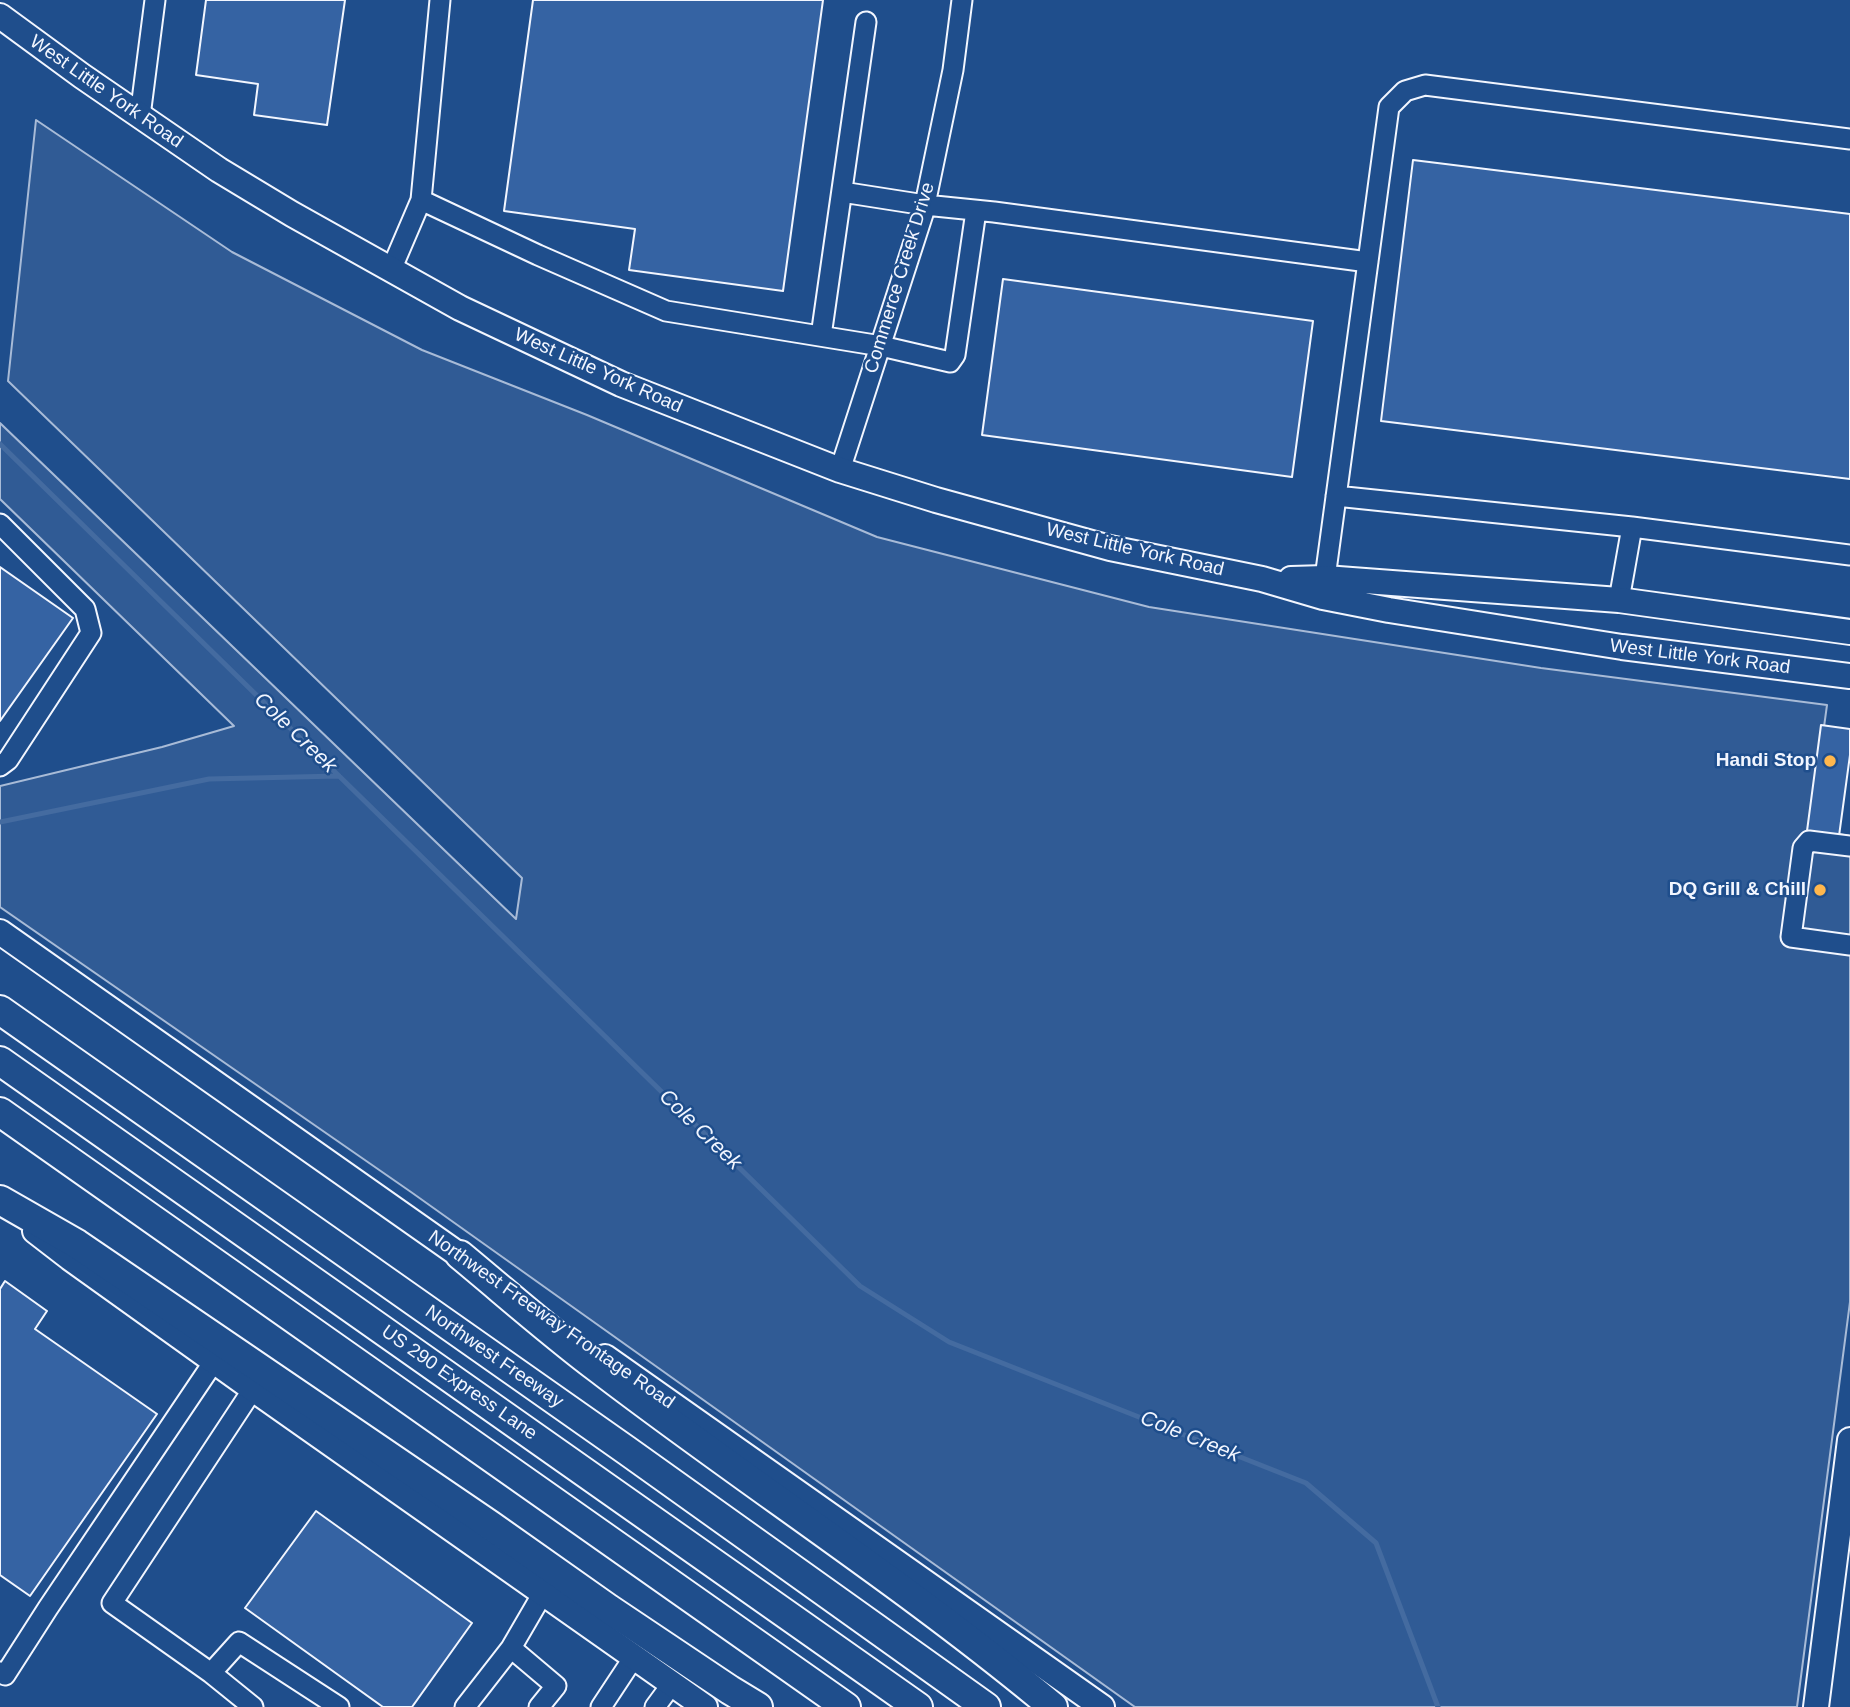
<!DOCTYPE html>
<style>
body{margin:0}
canvas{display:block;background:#1f4e8c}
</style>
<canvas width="1850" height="1707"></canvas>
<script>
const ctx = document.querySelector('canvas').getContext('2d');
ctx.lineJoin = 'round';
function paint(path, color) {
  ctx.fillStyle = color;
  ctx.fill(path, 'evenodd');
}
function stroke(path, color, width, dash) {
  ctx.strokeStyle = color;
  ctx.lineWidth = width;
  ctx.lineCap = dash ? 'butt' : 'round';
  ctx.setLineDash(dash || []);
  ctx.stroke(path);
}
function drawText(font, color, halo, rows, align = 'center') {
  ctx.font = font + ' Arial,sans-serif';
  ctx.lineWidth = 5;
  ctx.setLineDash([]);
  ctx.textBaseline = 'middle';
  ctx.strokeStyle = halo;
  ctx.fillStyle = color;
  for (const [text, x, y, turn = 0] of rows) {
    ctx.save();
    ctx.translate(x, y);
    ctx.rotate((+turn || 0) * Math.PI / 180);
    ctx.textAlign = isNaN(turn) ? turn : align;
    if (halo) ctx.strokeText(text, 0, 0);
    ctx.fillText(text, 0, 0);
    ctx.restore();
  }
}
const built = new Path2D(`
 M36 120 232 252 422 350 587 415 877 537 1149 607 1541 668 1827 705 1810 829 1850 836V1302L1797 1707H1135L411 1192 0 907V786L162 747 234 726 0 499V423L516 919 522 878 8 381Z`);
const stream = new Path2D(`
 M0 444 860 1286 949 1342 1306 1483 1376 1543 1438 1707
 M0 822 209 779 339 776`);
const building = new Path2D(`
 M206 0H345L327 125 254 115 258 84 196 75Z
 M533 0H823L783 291 629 270 635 229 504 211Z
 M1413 160 1850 214V479L1381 421Z
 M1003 279 1313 321 1292 477 982 435Z
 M0 567 73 618 0 721Z
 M1821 725 1850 729V755L1839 836 1807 831Z
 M5 1281 47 1311 35 1329 157 1414 30 1596 0 1575V1289Z
 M316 1511 472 1623 412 1707H383L245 1608Z`);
const minor = new Path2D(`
 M140 116 155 0
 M842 192 925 205 994 212 1368 262
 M421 200 538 255 666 311 881 346 950 362 955 355 976 211
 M391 270 421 200 440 0
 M821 336 866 22
 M840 470 923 214 953 70 962 0
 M1336 496 1632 527
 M0 524 85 609 91 633 8 760 0 766
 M1325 578 1389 107 1405 91 1425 85 1850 139
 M1619 600 1632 527 1850 555
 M1850 846 1809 841 1803 848 1791 937 1850 945
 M253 1389 112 1603 211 1673 253 1707
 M511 1648 556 1686 539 1707
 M0 1672 5 1675 48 1608 215 1360
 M211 1673 239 1642 339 1707
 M465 1707 511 1648 543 1593
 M601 1707 634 1657
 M655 1707 672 1684`);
const major = new Path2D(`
 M0 16 82 76 219 170 292 214 460 308 621 384 840 470 936 500 1110 548 1262 579 1323 597 1389 610 1622 647 1850 676
 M1291 579 1325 578 1619 600 1850 632
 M0 932 475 1266
 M35 1231 70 1258 253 1389 705 1707
 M605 1357 1102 1707
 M1816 1707 1850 1440`);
const highway = new Path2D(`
 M0 1010 626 1450 986 1707
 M0 1061 918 1707
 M0 1112 846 1707
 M0 1200 77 1244 490 1525 609 1609 730 1690 758 1707
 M460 1255C506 1293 551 1333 599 1369 749 1484 908 1586 1053 1707`);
const markers = [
 [1830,761,7,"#ffb74d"],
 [1820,890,7,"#ffb74d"]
];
const streetNames = [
 ["West Little York Road",106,92,35],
 ["Commerce Creek Drive",900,278,-73],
 ["West Little York Road",598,371,24],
 ["West Little York Road",1135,550,13],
 ["West Little York Road",1700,657,7],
 ["Northwest Freeway Frontage Road",551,1320,35],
 ["Northwest Freeway",494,1357,35],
 ["US 290 Express Lane",459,1383,35]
];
const poiNames = [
 ["Handi Stop",1816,761],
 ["DQ Grill & Chill",1806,890]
];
const waterNames = [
 ["Cole Creek",295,733,44],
 ["Cole Creek",700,1130,44],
 ["Cole Creek",1190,1437,22]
];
paint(built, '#305b95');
stroke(built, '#a8bbd7', 2);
stroke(stream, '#446ba0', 5);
paint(building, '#3563a3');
stroke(building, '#f2f6ff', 2);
stroke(minor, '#f2f6ff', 23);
stroke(major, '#f2f6ff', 28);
stroke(highway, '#f2f6ff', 32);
stroke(minor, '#1f4e8c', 19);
stroke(major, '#1f4e8c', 24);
stroke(highway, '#1f4e8c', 28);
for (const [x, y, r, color] of markers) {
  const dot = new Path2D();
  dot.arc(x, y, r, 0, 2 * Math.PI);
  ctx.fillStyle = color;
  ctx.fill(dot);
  stroke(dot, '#1f4e8c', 2.5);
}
drawText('19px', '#f2f6ff', '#1f4e8c', streetNames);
drawText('bold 19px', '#f2f6ff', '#1f4e8c', poiNames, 'right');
drawText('italic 21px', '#f2f6ff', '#1f4e8c', waterNames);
</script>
